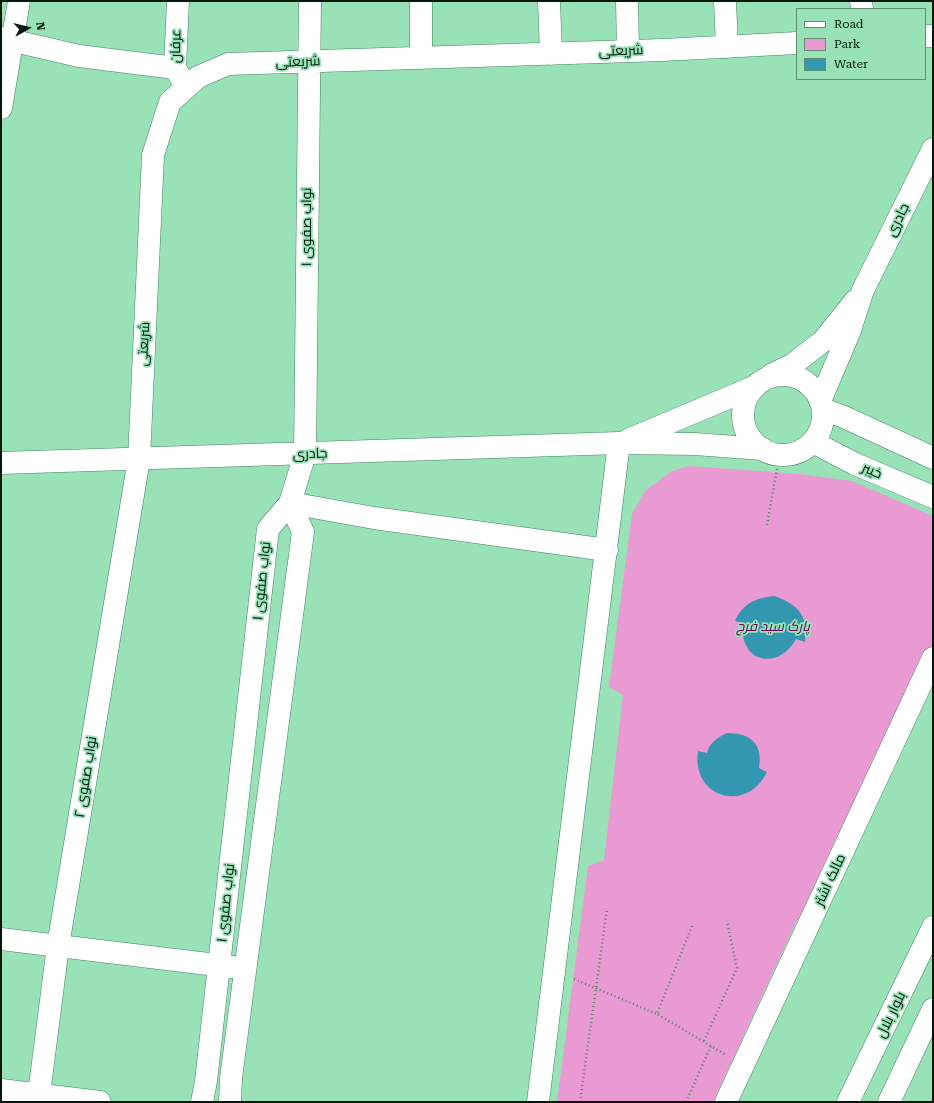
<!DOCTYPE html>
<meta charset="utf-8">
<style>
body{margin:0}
#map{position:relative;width:934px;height:1103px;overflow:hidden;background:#99e1b7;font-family:"Roboto Serif",serif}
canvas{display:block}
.frame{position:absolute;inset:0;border:2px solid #001709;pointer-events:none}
.legend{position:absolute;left:796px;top:8px;width:130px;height:72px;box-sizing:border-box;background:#99e1b7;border:1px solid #5c9071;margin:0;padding:5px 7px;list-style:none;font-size:12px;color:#001709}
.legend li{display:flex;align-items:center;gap:8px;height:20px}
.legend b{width:20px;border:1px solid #5c9071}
.north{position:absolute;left:8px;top:8px;width:40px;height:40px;-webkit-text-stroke:3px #99e1b7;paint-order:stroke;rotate:82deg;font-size:11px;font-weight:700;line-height:16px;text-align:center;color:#001709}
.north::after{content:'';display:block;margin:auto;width:14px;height:18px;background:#001709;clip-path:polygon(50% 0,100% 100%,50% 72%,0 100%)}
</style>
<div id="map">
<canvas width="934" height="1103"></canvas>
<div class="frame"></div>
<ul class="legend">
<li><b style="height:5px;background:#fff"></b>Road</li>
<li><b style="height:11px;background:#ea9ad2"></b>Park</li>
<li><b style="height:11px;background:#3497b0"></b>Water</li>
</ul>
<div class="north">N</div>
</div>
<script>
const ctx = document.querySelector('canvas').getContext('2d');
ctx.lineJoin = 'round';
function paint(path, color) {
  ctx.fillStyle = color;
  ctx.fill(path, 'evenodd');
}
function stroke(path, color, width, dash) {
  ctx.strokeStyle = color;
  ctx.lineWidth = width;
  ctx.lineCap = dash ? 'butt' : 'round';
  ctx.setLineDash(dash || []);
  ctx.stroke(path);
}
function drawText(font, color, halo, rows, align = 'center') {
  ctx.font = font + ' "Roboto Serif",Cairo,serif';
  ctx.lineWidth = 3.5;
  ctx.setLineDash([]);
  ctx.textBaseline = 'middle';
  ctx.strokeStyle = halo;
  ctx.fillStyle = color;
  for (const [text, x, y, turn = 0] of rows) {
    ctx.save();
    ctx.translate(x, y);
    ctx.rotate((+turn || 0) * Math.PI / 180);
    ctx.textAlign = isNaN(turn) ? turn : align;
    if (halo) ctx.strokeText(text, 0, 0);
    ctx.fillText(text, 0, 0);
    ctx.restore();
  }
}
const green = new Path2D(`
 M689 466 800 474 852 481 933 516V653L806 921 797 920 715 1098 722 1102H557L588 866 604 860 623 695 609 687 632 514 645 491 672 471Z`);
const water = new Path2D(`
 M774 596C798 604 809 616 805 642L796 639C778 672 738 662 743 623L735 621C743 603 756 598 774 596Z
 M727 733C751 733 763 744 759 768L767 772C747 814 691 798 698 751L707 753C710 742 717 738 727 733Z`);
const path = new Path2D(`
 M767 525 778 463
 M692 926 657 1014 726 1055
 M574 979 657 1014
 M704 1041 737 968 727 921
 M580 1102 607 909
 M686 1102 711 1046`);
const minor = new Path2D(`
 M178 1 175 68 182 80
 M310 1 305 454 290 503 374 518 607 550
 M421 1V58
 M549 1 551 54
 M627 1 628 51
 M725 1 727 47
 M861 1 862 9
 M925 36H933
 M1 38 79 56 175 68
 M1 108 19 1
 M771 375 792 365 823 341 855 301
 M743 415a40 40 0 1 1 80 0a40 40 0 1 1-80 0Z
 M820 401 849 333 863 290 933 149
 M823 409 844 417 933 458
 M628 440 754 387
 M813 442 855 464 933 497
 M1 463 619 443 695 444 763 449
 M1 939 233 967
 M1 1090 100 1102
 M39 1094 58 946 139 459 153 155 170 102 198 77 228 64 663 50 797 43
 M202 1102 206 1081 268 529 290 503 303 532 231 1078 230 1102
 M538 1102 619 443
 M726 1102 933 658
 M848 1102 933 927
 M889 1102 933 1009`);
const streetNames = [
 ["عرفان",176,46,-89],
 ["شریعتی",621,51,-2],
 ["شریعتی",298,62,-2],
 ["جادری",898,220,-64],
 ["نواب صفوی ۱",307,227,-90],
 ["شریعتی",144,344,-87],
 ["جادری",310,454,-2],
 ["خیبر",872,471,23],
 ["نواب صفوی ۱",262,581,-84],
 ["نواب صفوی ۲",86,777,-81],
 ["مالک اشتر",830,880,-65],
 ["نواب صفوی ۱",226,903,-84],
 ["بلوار بلال",891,1015,-64]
];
const parkNames = [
 ["پارک سید فرج",773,627]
];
paint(green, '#ea9ad2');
paint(water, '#3497b0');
stroke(minor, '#3d845e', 23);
stroke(path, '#508064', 2.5, [1, 3]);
stroke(minor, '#fff', 22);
drawText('14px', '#001709', '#99e1b7', streetNames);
drawText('italic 14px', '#690457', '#99e1b7', parkNames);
</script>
